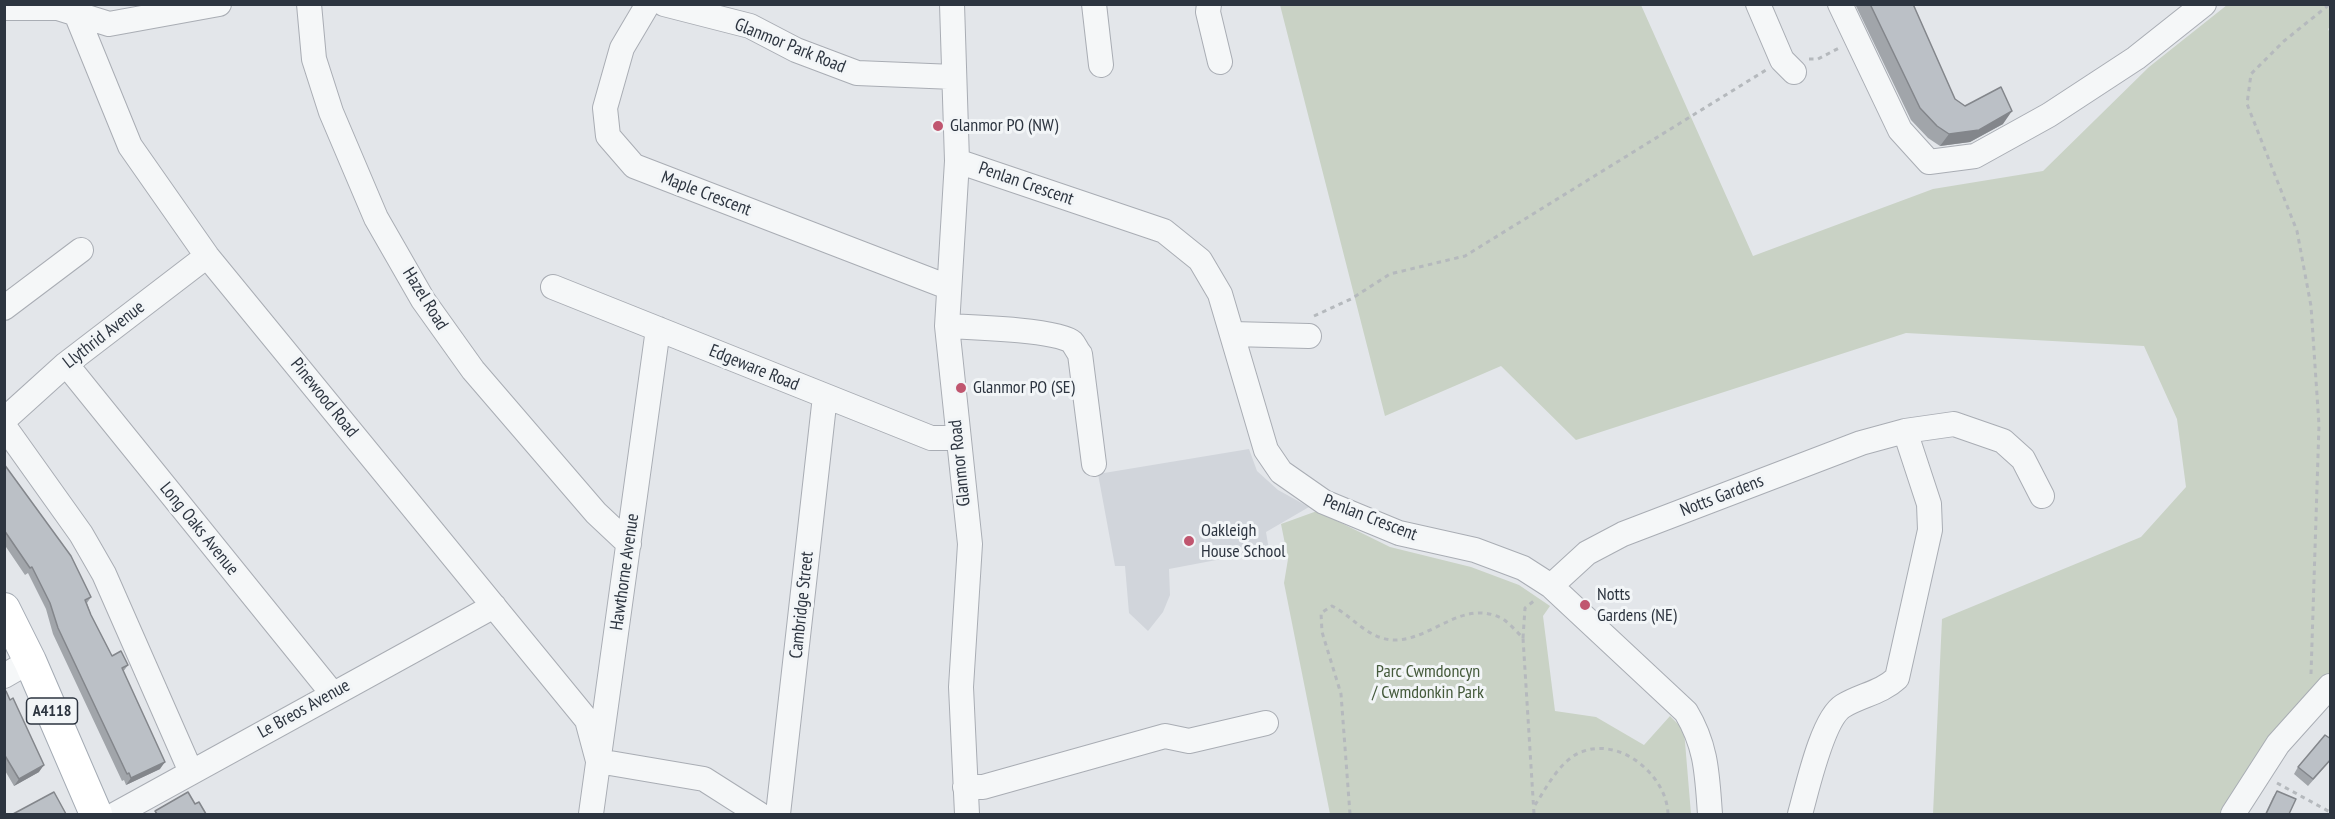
<!DOCTYPE html>
<style>
body{margin:0}
#map{position:relative;width:2335px;height:819px;overflow:hidden;background:#e3e6ea;font-family:"PT Sans Narrow",sans-serif}
canvas{display:block}
.frame{position:absolute;inset:0;border:6px solid #2d3540;pointer-events:none}
</style>
<div id="map">
<canvas width="2335" height="819"></canvas>
<div class="frame"></div>
</div>
<script>
const ctx = document.querySelector('canvas').getContext('2d');
ctx.lineJoin = 'round';
function paint(path, color) {
  ctx.fillStyle = color;
  ctx.fill(path, 'evenodd');
}
function stroke(path, color, width, dash) {
  ctx.strokeStyle = color;
  ctx.lineWidth = width;
  ctx.lineCap = dash ? 'butt' : 'round';
  ctx.setLineDash(dash || []);
  ctx.stroke(path);
}
function drawText(font, color, halo, rows, align = 'center') {
  ctx.font = font + ' "PT Sans Narrow",sans-serif';
  ctx.lineWidth = 6;
  ctx.setLineDash([]);
  ctx.textBaseline = 'middle';
  ctx.strokeStyle = halo;
  ctx.fillStyle = color;
  for (const [text, x, y, turn = 0] of rows) {
    ctx.save();
    ctx.translate(x, y);
    ctx.rotate((+turn || 0) * Math.PI / 180);
    ctx.textAlign = isNaN(turn) ? turn : align;
    if (halo) ctx.strokeText(text, 0, 0);
    ctx.fillText(text, 0, 0);
    ctx.restore();
  }
}
const built = new Path2D(`
 M1249 449 1257 471 1278 490 1309 507 1266 532 1269 550 1169 569 1170 595 1163 612 1148 631 1129 613 1125 566H1115L1098 474Z`);
const green = new Path2D(`
 M1280 5H1641L1753 256 1933 189 2043 171 2149 67 2227 5H2327L2330 9V27L2328 29 2330 33V677L2226 814H1933L1942 619 2141 537 2186 487 2177 419 2144 346 1906 333 1576 440 1501 366 1385 416Z
 M1317 511 1390 547 1471 567 1519 585 1550 606 1543 616 1555 711 1596 717 1644 745 1670 716 1684 730 1691 814H1330L1284 583 1288 559 1281 524Z`);
const path = new Path2D(`
 M1809 59H1818L1839 48
 M1314 316 1351 299 1390 274 1465 256 1766 70
 M1523 638 1525 608 1535 600
 M2311 674 2319 425 2311 306 2297 231 2247 104 2251 74 2284 41 2330 4
 M2277 783 2330 812
 M1535 805C1547 787 1561 758 1584 751 1623 738 1667 777 1668 814
 M1350 814 1341 694 1322 632 1321 613 1332 606C1354 617 1369 641 1397 640 1434 638 1464 598 1503 619 1510 624 1517 632 1523 638L1534 814`);
const minor = new Path2D(`
 M309 4 314 59 331 112 376 218 423 300 473 370 596 513 629 544
 M648 4 622 48 605 108 608 136 634 166 948 287
 M664 4 750 26 796 50 857 73 954 77
 M952 4 957 161 947 326 970 544 961 687 967 814
 M1094 4 1101 65
 M1209 4 1208 12 1220 62
 M1758 4 1782 60 1794 72
 M1840 4 1900 130 1929 162 1975 156 2049 115 2136 58 2204 4
 M4 8H58L109 24 219 4
 M77 16 130 146 207 256 587 720 598 761
 M957 161 1164 231 1200 260 1220 294 1266 450 1281 472 1324 502 1399 533 1475 550 1523 568 1551 586 1686 712C1707 747 1707 775 1710 814
 M553 287 931 438H957
 M4 308 81 250
 M947 326C969 327 1060 330 1072 342 1075 345 1077 351 1080 354L1094 464
 M1232 334 1309 336
 M66 364 332 693
 M4 420 66 364 207 256
 M4 426 81 534 104 574 191 772
 M1551 586 1587 553 1623 534 1861 443 1905 431 1954 424 2003 441 2023 459 2042 496
 M4 676 30 661
 M598 761 704 779 759 814
 M965 787H983L1165 736 1189 741 1266 723
 M116 814 494 606
 M591 814 658 329
 M778 814 825 396
 M1800 814C1807 790 1822 719 1843 706 1861 695 1881 693 1897 678L1930 530 1929 504 1905 431
 M2233 814 2278 744 2330 686`);
const major = new Path2D(`
 M4 609 30 661 96 814`);
const wall = new Path2D(`
 M1855 4H1913L1955 99 1965 106 2003 124 1970 142 1940 146 1928 138 1911 120Z
 M4 464 91 597 87 603 91 615 112 656 128 665 123 672 160 769 126 785 124 780 122 781 53 634 46 609 28 573 25 575 4 544Z
 M4 691 39 772 14 786 4 769Z
 M2331 739V760L2308 786 2294 774 2298 767Z
 M2277 791 2289 814H2265L2273 797Z`);
const shadedWall = new Path2D(`
 M2012 111 2003 124 1970 142 1940 146 1949 134Z
 M165 762 160 769 126 785 131 778Z
 M44 765 39 772 14 786 19 779Z`);
const building = new Path2D(`
 M1870 4H1913L1955 99 1965 106 2001 87 2012 111 1979 130 1949 134 1937 126 1920 108Z
 M4 464 71 556 91 597 85 600 91 615 112 656 121 651 128 665 122 668 165 762 131 778 129 773 127 774 58 628 50 603 32 567 30 568 4 530Z
 M4 691H6L10 700 13 698 44 765 19 779 4 754Z
 M2325 735 2331 739V759L2313 779 2298 767Z
 M2277 791 2296 799 2289 814H2266Z
 M54 792 66 814H13Z
 M188 792 195 804 199 802 206 814H157L155 811Z`);
const markers = [
 [938,126,6,"#c0566f"],
 [961,388,6,"#c0566f"],
 [1189,541,6,"#c0566f"],
 [1585,605,6,"#c0566f"]
];
const shields = [
 [52,711,51]
];
const shieldNames = [
 ["A4118",52,711]
];
const streetNames = [
 ["Glanmor Park Road",790,46,22],
 ["Penlan Crescent",1026,184,19],
 ["Maple Crescent",706,194,21],
 ["Hazel Road",425,299,58],
 ["Llythrid Avenue",104,335,-38],
 ["Edgeware Road",754,368,22],
 ["Pinewood Road",324,398,51],
 ["Glanmor Road",960,463,-96],
 ["Notts Gardens",1722,496,-21],
 ["Penlan Crescent",1370,518,21],
 ["Long Oaks Avenue",199,529,51],
 ["Hawthorne Avenue",625,572,-82],
 ["Cambridge Street",802,605,-84],
 ["Le Breos Avenue",304,709,-29]
];
const poiNames = [
 ["Glanmor PO (NW)",950,126],
 ["Glanmor PO (SE)",973,388],
 ["Oakleigh",1201,531],
 ["House School",1201,552],
 ["Notts",1597,595],
 ["Gardens (NE)",1597,616]
];
const parkNames = [
 ["Parc Cwmdoncyn",1428,672],
 ["/ Cwmdonkin Park",1428,693]
];
paint(built, '#d1d5db');
paint(green, '#c9d2c5');
stroke(minor, '#a9adb4', 26);
stroke(major, '#a4abb4', 34);
stroke(path, '#b5b9bd', 3, [4.5, 4.5]);
stroke(minor, '#f5f7f8', 24);
stroke(major, '#fff', 32);
paint(wall, '#a1a5aa');
paint(shadedWall, '#83868b');
paint(building, '#bbc0c6');
stroke(building, '#83868b', 1.5);
for (const [x, y, r, color] of markers) {
  const dot = new Path2D();
  dot.arc(x, y, r, 0, 2 * Math.PI);
  ctx.fillStyle = color;
  ctx.fill(dot);
  stroke(dot, '#f2f5f7', 2);
}
for (const [x, y, w] of shields) {
  const box = new Path2D();
  box.roundRect(x - w / 2, y - 13, w, 26, 4.5);
  ctx.fillStyle = '#f2f5f7';
  ctx.fill(box);
  stroke(box, '#2d3540', 1.5);
}
drawText('bold 16px', '#2d3540', null, shieldNames);
drawText('18px', '#2d3540', '#f2f5f7', streetNames);
drawText('18px', '#2d3540', '#f2f5f7', poiNames, 'left');
drawText('18px', '#445a3b', '#f2f5f7', parkNames);
</script>
